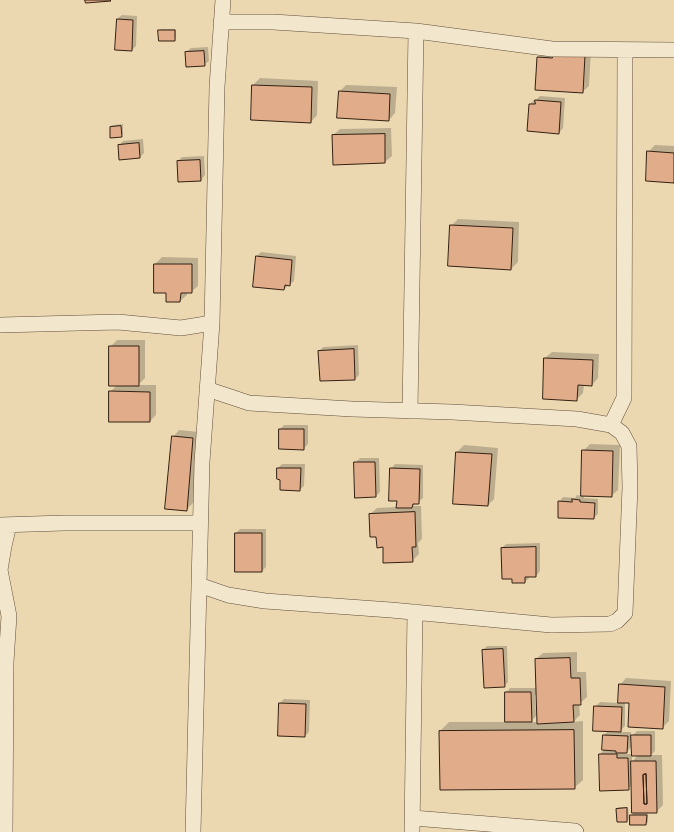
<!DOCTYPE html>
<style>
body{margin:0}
canvas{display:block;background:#ebd8b1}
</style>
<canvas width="674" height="832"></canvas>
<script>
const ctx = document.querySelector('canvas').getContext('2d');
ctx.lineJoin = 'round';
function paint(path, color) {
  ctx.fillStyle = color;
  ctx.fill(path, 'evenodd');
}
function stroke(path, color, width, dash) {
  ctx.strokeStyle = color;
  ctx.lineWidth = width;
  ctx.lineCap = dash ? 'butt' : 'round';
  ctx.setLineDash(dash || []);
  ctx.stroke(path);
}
const shadow = new Path2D(`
 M122 15 137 16 136 46 132 50 116 49 117 19Z
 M161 29H176V38L175 40 159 31Z
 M208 47 209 61 204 65 186 52 191 48Z
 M591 49 589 86 582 92 536 89 538 57 545 50Z
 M260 78 318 81 317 115 311 122 252 119 253 85Z
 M346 85 397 87 395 113 389 120 340 91Z
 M540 96 565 98 563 128 559 133 530 104 534 100H536Z
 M123 124V134L122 136 111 127 113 125Z
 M391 128 392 156 385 162 333 135 340 129Z
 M143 139 144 153 140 157 119 146 123 141Z
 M655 145 674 146V182L648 152Z
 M204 156 205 175 201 180 178 161 182 157Z
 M458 219 519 222 518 262 511 269 451 226Z
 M261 252 296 256 294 281 284 289 257 256Z
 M162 257 198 258V286L191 292H187V295L180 301 167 292 155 264Z
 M117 340H145V378L138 385H156V415L150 421 110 392 117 385 110 347Z
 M358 345 359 375 355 379 320 380 319 351 323 347Z
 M552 352 599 354 598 378 592 385 584 384 583 393 577 399 545 358Z
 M284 425H308V444L303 449 280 429Z
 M179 430 199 432 193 503 186 510 173 437Z
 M590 444 620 445 618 490 611 496 584 495V498L598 499V514L593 518 559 502 563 497 575 498 577 495 582 496 583 451Z
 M464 445 498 448 494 499 488 505 454 503 457 452Z
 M360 458H379L380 492 376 496 355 463Z
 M282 464H305L304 486 299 490 281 479 278 468Z
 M395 464 423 465V498L413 506H421L422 539 418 543 419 554 412 561 384 546 377 536 370 514 377 508 397 507 398 500 391 469Z
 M240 529H266V567L262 571H236V533Z
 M540 543V571L536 576H529V578L525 582 502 548 506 544Z
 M487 646H507L508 682 504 686 483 650Z
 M577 652V672H586L587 697 579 704 580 715 573 722 583 721V780L574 788 441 789 440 731 449 722H506V693L510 688H537L536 659 543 653ZM535 695H537L538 722H530L536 716Z
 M626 678 671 681 669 721 662 728 630 702H625V726L619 732H631V737L637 731H655V751L651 755H662L663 805 656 812H648V822L646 824 631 816 633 814 632 785 628 789 600 754 605 749 604 735 609 730 595 707 600 702 619 703 620 685ZM632 746V754H625ZM632 755H638L632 762Z
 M284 699 310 700 309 732 305 736 279 735 280 703Z
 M619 807H628L629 819 627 821 617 809Z`);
const building = new Path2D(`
 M85 0H110L111 1 86 3Z
 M117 19 133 20 132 51 115 50Z
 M158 30H175V41H159Z
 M204 51 205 66 186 67 185 52Z
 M553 53 585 55 583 93 535 90 537 57 552 58Z
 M252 85 312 87 311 123 251 120Z
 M339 91 390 94 389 121 337 118Z
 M535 100 561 102 559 134 527 131 529 104H535Z
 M121 126 122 137 110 138V127Z
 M385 134V163L333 165 332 135Z
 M139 143 140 158 119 160 118 145Z
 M647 151 674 153V183L646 181Z
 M200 160 201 181 178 182 177 161Z
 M450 225 513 228 511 270 448 266Z
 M256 256 292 260 290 286 285 285 284 290 253 287Z
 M154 264H192V293H181L180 302H166V293H154Z
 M109 346H139V386H109Z
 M354 349 355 380 320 381 318 351Z
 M544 358 593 360 592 386 578 385 577 401 543 399Z
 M109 391 150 392V422H109Z
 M279 429H304V450L279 449Z
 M172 436 193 438 187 511 165 509Z
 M582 450 613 451 612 497 581 496Z
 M456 452 492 454 488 506 453 504Z
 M354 462H375L376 497 355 498Z
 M277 468H301L300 491 280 490V480L277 479Z
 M390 468 420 469 419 504H413L412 508H396L397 501H389Z
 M572 499 580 500V502L595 503 594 519 558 518V501L572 502Z
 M415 512 416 547H412L413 562 383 563V547L377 548 376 537H370L369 514Z
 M235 533H262V572H235Z
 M536 547V577H525V583H512V579H502L501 548Z
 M503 649 505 687 484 688 482 650Z
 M570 658 571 678H580L581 705H573L574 722 537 724 535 659Z
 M619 684 665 687 663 729 628 727 629 703H618Z
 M505 692H531L532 722H505Z
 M279 703 306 704 305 737 278 736Z
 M594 706 622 707 621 732 593 731Z
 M574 730 575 789 440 790 439 731Z
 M603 735 628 736 627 753H616V751L602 750Z
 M631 735H651V756H632Z
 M599 754H617V758H628L629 790 600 791Z
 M631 761H656L657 813H632ZM646 774 647 804H644L643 775Z
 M646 774 647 804H644L643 775Z
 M627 808V822H617L616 809Z
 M630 815H647L646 825H630Z`);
const minor = new Path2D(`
 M221 22H273L416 31 552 49 674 50
 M0 325 118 322 181 328 212 323
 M410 411 416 31
 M611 425 624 398 625 50
 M0 525 64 523H200
 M199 585 228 595 265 601 391 610 551 625 610 624 617 621 625 613 630 487 629 446 622 433 611 425 577 419 452 412 352 409 249 403 207 389
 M413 818 575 831 576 832
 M5 832 6 662 9 616 0 570 4 546 9 525
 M193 832 202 462 212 323 217 87 223 0
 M412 832 415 612`);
paint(shadow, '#0003');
paint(building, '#e1ac89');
stroke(building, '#332012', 1);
stroke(minor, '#614e3a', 16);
stroke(minor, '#f2e6cc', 15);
</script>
